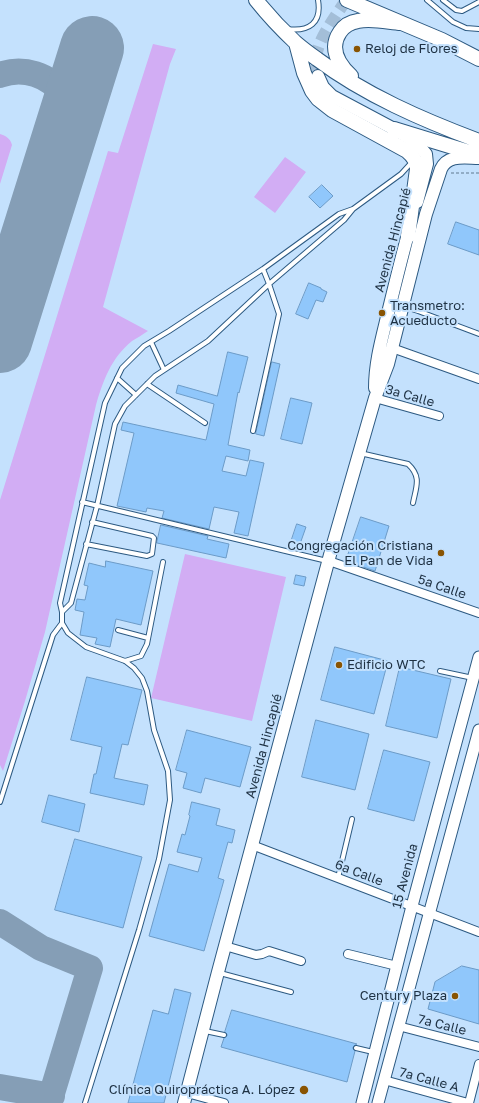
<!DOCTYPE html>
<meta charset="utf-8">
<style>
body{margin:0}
canvas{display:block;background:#c4e1fd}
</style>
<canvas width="479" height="1103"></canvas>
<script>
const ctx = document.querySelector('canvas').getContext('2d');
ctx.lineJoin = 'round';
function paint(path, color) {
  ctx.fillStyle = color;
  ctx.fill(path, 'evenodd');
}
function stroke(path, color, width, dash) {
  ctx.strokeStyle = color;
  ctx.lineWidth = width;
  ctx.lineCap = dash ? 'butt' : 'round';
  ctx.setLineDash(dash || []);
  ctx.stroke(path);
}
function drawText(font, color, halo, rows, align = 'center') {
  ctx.font = font + ' "Golos Text",sans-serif';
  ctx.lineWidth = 4;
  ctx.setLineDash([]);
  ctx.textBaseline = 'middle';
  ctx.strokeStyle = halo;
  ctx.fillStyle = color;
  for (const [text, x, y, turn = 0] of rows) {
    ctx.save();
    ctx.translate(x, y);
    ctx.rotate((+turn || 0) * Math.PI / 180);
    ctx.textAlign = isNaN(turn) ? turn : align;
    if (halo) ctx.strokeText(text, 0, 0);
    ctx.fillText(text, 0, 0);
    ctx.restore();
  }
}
const green = new Path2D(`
 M153 44 176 49 170 64 103 307 148 331C142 335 137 338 132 341 111 358 103 381 96 405L45 632 25 701 3 771 0 765V500L108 151 118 153Z
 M0 134C6 136 10 138 12 145L0 184Z
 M285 157 306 172 275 213 254 197Z
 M185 554 286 577 252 721 151 698Z`);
const taxiway = new Path2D(`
 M0 75C23 66 50 75 63 95 67 101 68 110 70 116
 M0 922 41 948 90 968 49 1103
 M0 1087 52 1096`);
const runway = new Path2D(`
 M0 341 92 48`);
const building = new Path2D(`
 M322 185 333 196 320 208 309 197Z
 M456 222 479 230V255L448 244Z
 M309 283 321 288V289L327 292 323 302 316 300 308 319 296 314Z
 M228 352 248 357 239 393 238 392 228 445 250 450 248 461 226 456 222 471 246 476 250 460 264 463 248 536 234 533 239 512 214 507 209 529 162 518 164 511 147 508 146 512 117 506 134 433 121 430 123 422 206 440 214 404 176 393 178 385 217 396Z
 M272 362 280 364 264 436 256 434Z
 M291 398 312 403 302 444 281 439Z
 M361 517 389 526 375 571 346 561Z
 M297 524 306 527 300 544 291 542Z
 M161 525 208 536 207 539 229 544 226 558 157 543Z
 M106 561 153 571 141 625 116 619 110 647 95 644 97 638 80 635 84 612 75 610 77 599 85 600 88 586 84 585 89 563 105 567Z
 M296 575 306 577 304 586 294 584Z
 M335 647 388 661 374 714 321 700Z
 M400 667 451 679 437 738 386 726Z
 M87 677 142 690 128 745 122 744 114 778 148 785 144 805 90 793 94 774H96L102 747 71 740Z
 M316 720 369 734 355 790 302 777Z
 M187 730 251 747 240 787 205 778 201 793 183 788 187 773 176 770Z
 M384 750 430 762 414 821 368 809Z
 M49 795 85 804 79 832 42 822Z
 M192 802 220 809 216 825 235 830 232 843 228 842 218 878 224 880 204 951 149 936 169 864 198 872 202 858 177 852 182 834 185 835 190 816 189 815Z
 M75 839 142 857 123 928 55 910Z
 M462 966 479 970V1024L428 1009 435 982Z
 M175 989 191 993 164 1103H128L153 1010 168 1014Z
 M232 1010 357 1044 355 1045 353 1047V1049L355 1051 347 1082 221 1047 224 1038 227 1036V1034L225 1032Z`);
const primaryTunnel = new Path2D(`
 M318 76C317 70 316 64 316 58 317 40 336 16 346 0`);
const path = new Path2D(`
 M451 173H479`);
const lane = new Path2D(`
 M427 0 453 22 466 28 479 29
 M443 0 456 10 462 11 479 2
 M287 29C309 32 322 23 318 0
 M405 307 418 311 479 334
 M151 342 164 370
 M117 378 136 395
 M147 384 205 423
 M253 431 279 314 269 284 263 269
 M360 453 408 464C422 477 416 487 413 503
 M82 502 327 561
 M86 544 147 556 152 554 154 538 152 536 92 522
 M62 612 71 603 97 506 115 424 125 406 155 376 208 341 269 284 344 220 353 209 401 174 412 162
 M118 630 148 638
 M125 661 141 656 147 644 163 562
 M440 671 473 678
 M0 802 53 635 62 623
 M338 878 352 819
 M220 973 291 992
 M205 1031 224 1035
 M356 1048 373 1052
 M85 1103 139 930 159 859 170 800 168 771 154 730 147 691 142 678 134 668 125 661 86 647 68 633 62 623V612L60 603 105 403 122 368 144 346 169 331 263 269 339 214 353 209`);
const street = new Path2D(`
 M392 348 479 379
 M375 398 439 416
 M329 561 479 613
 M252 845 479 932
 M225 946 256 955 262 954 269 951 301 961
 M348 954 397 966
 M398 1026 479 1047
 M384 1080 468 1103
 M187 1093 224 1103
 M469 1103 479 1064`);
const secondary = new Path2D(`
 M362 1103 412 906 479 657
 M378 1103 479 730`);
const primary = new Path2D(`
 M318 76 323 87 332 96 394 129 414 141 421 148 426 154 427 164 417 202
 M375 388C375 362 382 338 388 313 395 284 402 255 410 227
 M184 1103 218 972 331 551 375 398 388 364 426 214 441 169C448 154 465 158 479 158`);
const highway = new Path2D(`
 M256 0C268 15 281 29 295 42 302 48 310 54 317 59 365 95 423 120 479 141
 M347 0 442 40 479 59
 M296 43 304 73 312 91 318 99 332 110 407 151C413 156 417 161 417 169L408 236
 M351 76C338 64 329 48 340 32 344 26 351 22 358 21 371 18 388 22 401 23
 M394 129 479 155`);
const markers = [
 [357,49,4,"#895402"],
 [382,313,4,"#895402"],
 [441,553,4,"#895402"],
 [339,665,4,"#895402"],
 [455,996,4,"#895402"],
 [304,1090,5,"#895402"]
];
const poiNames = [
 ["Reloj de Flores",365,49],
 ["Transmetro:",390,306],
 ["Acueducto",390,321],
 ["Congregación Cristiana",433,546,"right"],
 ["El Pan de Vida",433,561,"right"],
 ["Edificio WTC",347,665],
 ["Century Plaza",447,996,"right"],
 ["Clínica Quiropráctica A. López",295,1090,"right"]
];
const streetNames = [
 ["Avenida Hincapié",393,240,-75],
 ["3a Calle",410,396,16],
 ["5a Calle",442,587,19],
 ["Avenida Hincapié",264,746,-75],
 ["6a Calle",359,873,21],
 ["15 Avenida",405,876,-75],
 ["7a Calle",442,1025,14],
 ["7a Calle A",429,1080,15]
];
paint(green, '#d2adf4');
stroke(taxiway, '#859eb6', 26);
stroke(runway, '#859eb6', 64);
paint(building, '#90c7fb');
stroke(building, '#6c9bc7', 1);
stroke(primaryTunnel, '#a3bed8', 12, [12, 6]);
stroke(lane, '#2d5a82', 6);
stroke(street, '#2d5a82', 10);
stroke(secondary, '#2d5a82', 13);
stroke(primary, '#2d5a82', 14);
stroke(highway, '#2d5a82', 16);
stroke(path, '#839cb4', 1.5, [3, 2]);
stroke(lane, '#fff', 4);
stroke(street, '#fff', 8);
stroke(secondary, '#fff', 11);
stroke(primary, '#fff', 12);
stroke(highway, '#fff', 14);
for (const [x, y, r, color] of markers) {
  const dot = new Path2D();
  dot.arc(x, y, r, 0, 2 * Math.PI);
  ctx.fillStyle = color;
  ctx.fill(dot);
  stroke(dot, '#c4e1fd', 1.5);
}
drawText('13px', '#1e3143', '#c4e1fd', poiNames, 'left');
drawText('13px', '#1e3143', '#c4e1fd', streetNames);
</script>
